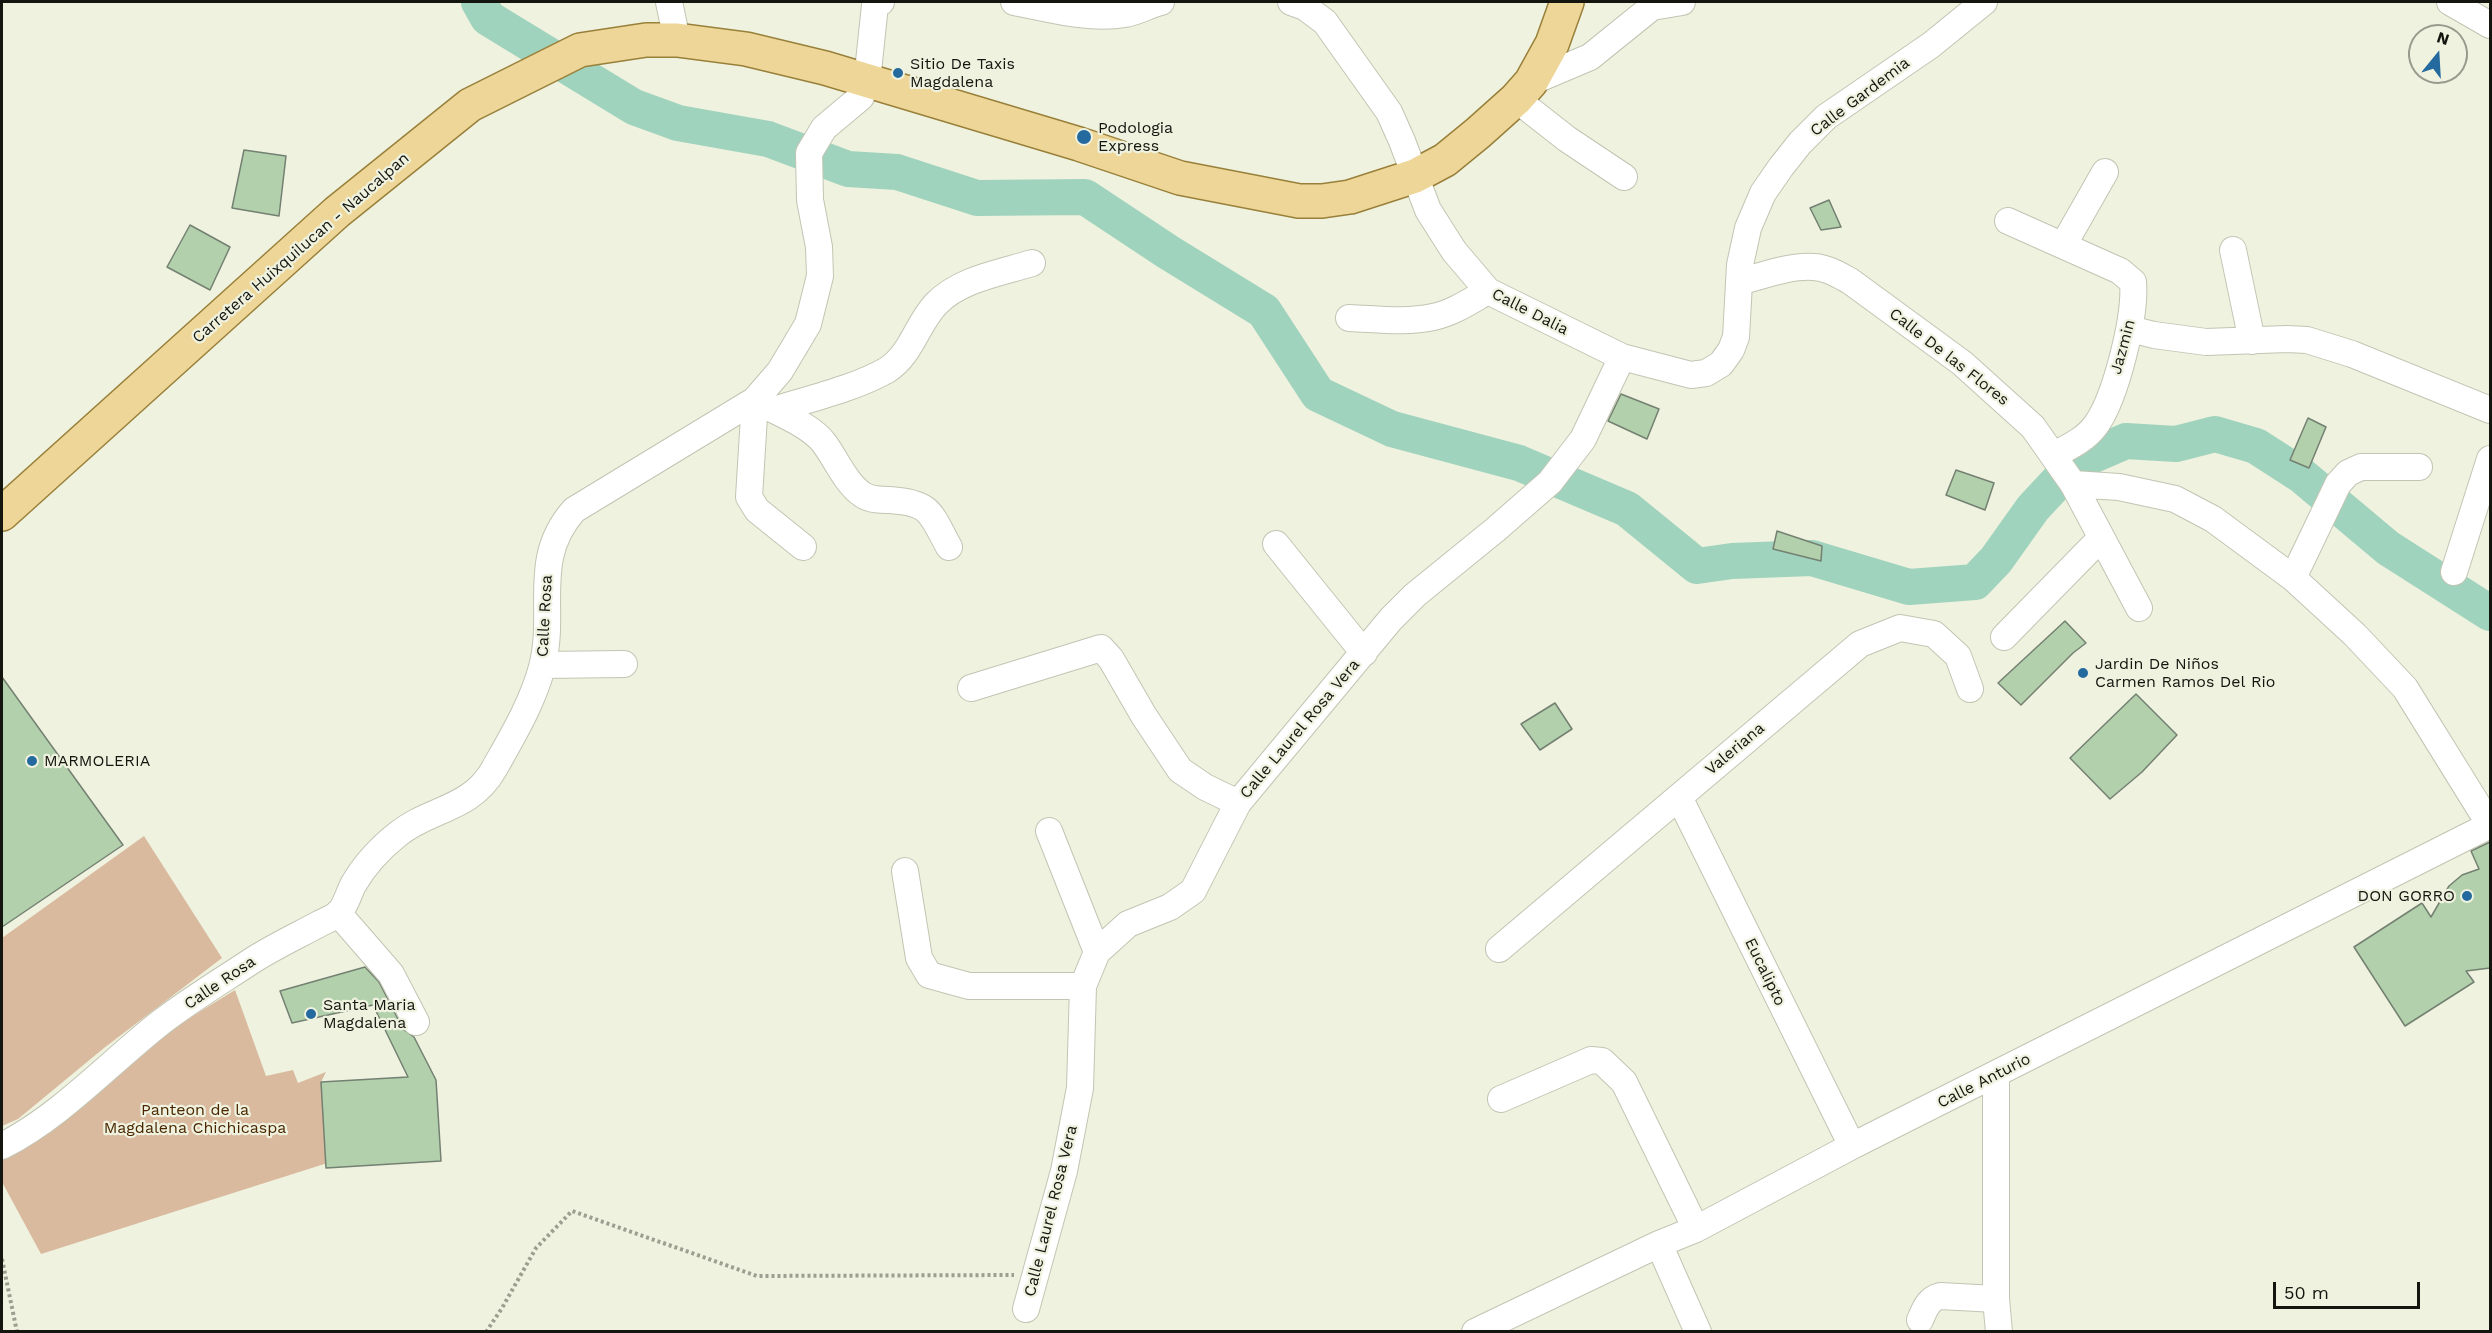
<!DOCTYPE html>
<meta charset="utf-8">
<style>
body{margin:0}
#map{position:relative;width:2492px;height:1333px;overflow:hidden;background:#eff2df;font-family:"Work Sans",sans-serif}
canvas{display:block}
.frame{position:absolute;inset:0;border:3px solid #14150f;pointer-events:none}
.north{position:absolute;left:2408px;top:24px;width:60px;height:60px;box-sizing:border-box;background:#eff2df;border:2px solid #979a8c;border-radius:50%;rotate:18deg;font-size:16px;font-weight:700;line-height:24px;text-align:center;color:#14150f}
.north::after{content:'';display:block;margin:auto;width:21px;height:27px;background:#246a9f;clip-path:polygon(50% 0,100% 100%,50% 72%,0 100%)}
.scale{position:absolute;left:2273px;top:1282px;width:147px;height:27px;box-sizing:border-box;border:3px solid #14150f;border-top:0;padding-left:8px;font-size:18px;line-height:21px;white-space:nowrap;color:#14150f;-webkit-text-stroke:4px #eff2df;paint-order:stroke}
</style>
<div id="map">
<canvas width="2492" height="1333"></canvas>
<div class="frame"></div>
<div class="north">N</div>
<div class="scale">50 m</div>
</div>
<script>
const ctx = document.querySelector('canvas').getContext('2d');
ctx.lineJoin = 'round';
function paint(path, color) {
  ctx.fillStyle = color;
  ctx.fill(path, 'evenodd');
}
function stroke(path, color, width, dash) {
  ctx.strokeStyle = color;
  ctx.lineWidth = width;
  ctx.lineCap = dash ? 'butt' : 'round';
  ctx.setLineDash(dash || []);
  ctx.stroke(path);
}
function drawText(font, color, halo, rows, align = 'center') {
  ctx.font = font + ' "Work Sans",sans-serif';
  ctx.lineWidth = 4.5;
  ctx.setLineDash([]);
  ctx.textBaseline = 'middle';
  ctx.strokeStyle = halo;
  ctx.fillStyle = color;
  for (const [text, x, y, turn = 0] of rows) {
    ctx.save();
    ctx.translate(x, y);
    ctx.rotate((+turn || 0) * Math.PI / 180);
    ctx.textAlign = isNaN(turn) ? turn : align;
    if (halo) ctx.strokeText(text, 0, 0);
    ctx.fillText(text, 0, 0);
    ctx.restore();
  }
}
const green = new Path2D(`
 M144 836 222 958 104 1048 18 1119 2 1126V938Z
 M235 990 266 1076 293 1070 298 1083 326 1072 321 1082 337 1160 41 1254 2 1182V1157L42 1136 92 1099 175 1027Z`);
const river = new Path2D(`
 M479 2 488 18 634 107 678 123 768 139 848 169 897 172 977 198 1085 197 1168 252 1264 311 1318 394 1392 429 1519 463 1627 509 1697 566 1732 561 1812 558 1909 587 1975 582 1996 560 2033 508 2075 463 2126 441 2176 444 2215 434 2256 446 2301 475 2388 548 2490 613`);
const building = new Path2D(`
 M244 150 286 156 279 216 232 208Z
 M1829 200 1841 227 1821 230 1810 208Z
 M190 225 230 247 210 290 167 267Z
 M1621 394 1659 409 1647 439 1608 421Z
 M2308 418 2326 427 2309 468 2290 460Z
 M1956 470 1994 483 1985 510 1946 495Z
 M1777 531 1822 546 1821 561 1773 549Z
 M2065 621 2086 643 2073 653 2021 705 1998 683Z
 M2 677 123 845 2 927Z
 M2136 694 2177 735 2142 772 2110 799 2070 758Z
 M1555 703 1572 729 1540 750 1521 724Z
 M2490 842V968L2466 971 2474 982 2405 1026 2354 947 2422 903 2431 917 2449 886 2462 875 2479 869 2471 851Z
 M365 967 379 982 403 1029 414 1037 436 1080 441 1161 326 1168 321 1082 408 1077 373 1005 292 1023 280 991Z`);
const path = new Path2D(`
 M2 1259 17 1332
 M486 1332 502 1308 536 1248 572 1211 757 1276 1014 1275`);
const minor = new Path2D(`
 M669 2 677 40
 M1014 2C1050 9 1089 20 1125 14 1137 12 1149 5 1161 2
 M1291 2 1305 7 1325 22 1389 112 1402 141 1428 210 1454 251 1488 291 1622 357 1691 375 1706 373 1721 364 1731 350 1736 337 1740 265 1748 228 1763 193 1781 167 1800 143 1826 117 1931 45 1984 2
 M2450 2 2490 25
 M1531 82 1590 57 1652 7 1682 2
 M1516 99 1567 139 1624 177
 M2008 221 2120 271 2133 282C2136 316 2116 397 2096 425 2085 440 2069 447 2054 455
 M2064 244 2105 172
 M2233 250 2252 341
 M1739 282C1762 276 1790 265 1814 267 1828 268 1839 275 1850 281L1962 363 2033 427 2073 484 2139 608
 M1349 318C1377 319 1406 323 1433 317 1453 313 1470 301 1488 291
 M2130 329 2154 335 2206 342 2287 339 2307 340 2352 354 2490 410
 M755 400 749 497 757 510 803 547
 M766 406C784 415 812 427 824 443 836 459 846 484 863 495 871 500 881 500 890 500 932 503 930 513 949 547
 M774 410C809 399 856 388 887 370 911 355 917 324 936 304 960 279 1000 273 1032 263
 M2073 484 2119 487 2175 499 2213 519 2293 578 2355 635 2405 688 2490 825
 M1276 544 1364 653
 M2454 572 2490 459
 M2293 578 2338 484 2348 473 2361 467H2419
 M2004 637 2100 539
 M543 665 624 664
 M971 688 1101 648 1111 659 1144 716 1180 770 1205 787 1238 803
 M1679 797 1852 1146
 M1049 831 1097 952
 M905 871 919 958 929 975 969 986H1083
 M338 913 391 974 416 1022
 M1499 949 1860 644 1900 628 1934 634 1958 656 1970 689
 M1996 1075V1299L1999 1332
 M1501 1099 1591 1060 1602 1061 1624 1082 1696 1229
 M2 1146C61 1116 108 1064 160 1023 187 1002 218 983 247 964 269 949 295 937 319 924 324 921 334 918 339 913 345 907 349 893 353 885 365 864 379 849 398 834 430 808 471 810 494 769 512 737 533 702 542 667 557 609 530 560 574 510L755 400 780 371 808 324 820 276 819 247 810 200 809 153 824 128 861 97 867 81 875 5 881 2
 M1659 1244 1698 1332
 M1026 1309 1064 1171 1080 1088 1083 986 1097 952 1128 924 1170 907 1193 891 1238 803 1391 619 1415 595 1495 530 1550 482 1583 439 1622 357
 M1920 1320C1925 1309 1928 1299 1940 1296L1996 1299
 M1475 1332 1659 1244 1696 1229 1852 1146 2490 825`);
const major = new Path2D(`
 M2 514 337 212 470 105 580 50 646 40H677L746 49 825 68 1079 144 1180 178 1299 201H1322L1350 197 1415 176 1445 160 1478 133 1516 99 1531 82 1552 44 1567 2`);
const markers = [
 [898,73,6,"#246a9f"],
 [1084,137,8,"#246a9f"],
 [2083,673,6,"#246a9f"],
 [32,761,6,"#246a9f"],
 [2467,896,6,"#246a9f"],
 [311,1014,6,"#246a9f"]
];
const poiNames = [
 ["Sitio De Taxis",910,64],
 ["Magdalena",910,82],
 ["Podologia",1098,128],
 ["Express",1098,146],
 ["Jardin De Niños",2095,664],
 ["Carmen Ramos Del Rio",2095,682],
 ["MARMOLERIA",44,761],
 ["DON GORRO",2455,896,"right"],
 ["Santa Maria",323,1005],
 ["Magdalena",323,1023]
];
const streetNames = [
 ["Calle Gardemia",1860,97,-37],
 ["Carretera Huixquilucan - Naucalpan",301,248,-41],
 ["Calle Dalia",1530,312,27],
 ["Jazmin",2123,347,-75],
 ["Calle De las Flores",1949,357,38],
 ["Calle Rosa",545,616,-87],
 ["Calle Laurel Rosa Vera",1300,729,-50],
 ["Valeriana",1735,749,-40],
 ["Eucalipto",1765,972,64],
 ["Calle Rosa",220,983,-34],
 ["Calle Anturio",1984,1081,-27],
 ["Calle Laurel Rosa Vera",1051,1211,-76]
];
const parkNames = [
 ["Panteon de la",195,1110],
 ["Magdalena Chichicaspa",195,1128]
];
paint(green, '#d9ba9f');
stroke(river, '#a0d3bd', 36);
paint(building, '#b1d0ab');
stroke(building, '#748072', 1.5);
stroke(minor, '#c2c5b3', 28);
stroke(major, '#99803a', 36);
stroke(path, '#9c9e90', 4, [3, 3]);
stroke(minor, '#fff', 26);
stroke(major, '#edd697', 33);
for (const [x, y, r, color] of markers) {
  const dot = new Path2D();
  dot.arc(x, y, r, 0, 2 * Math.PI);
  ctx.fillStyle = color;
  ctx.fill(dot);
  stroke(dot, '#eff2df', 2);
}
drawText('16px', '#14150f', '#eff2df', poiNames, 'left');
drawText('16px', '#14150f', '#eff2df', streetNames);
drawText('16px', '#4a2700', '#eff2df', parkNames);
</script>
